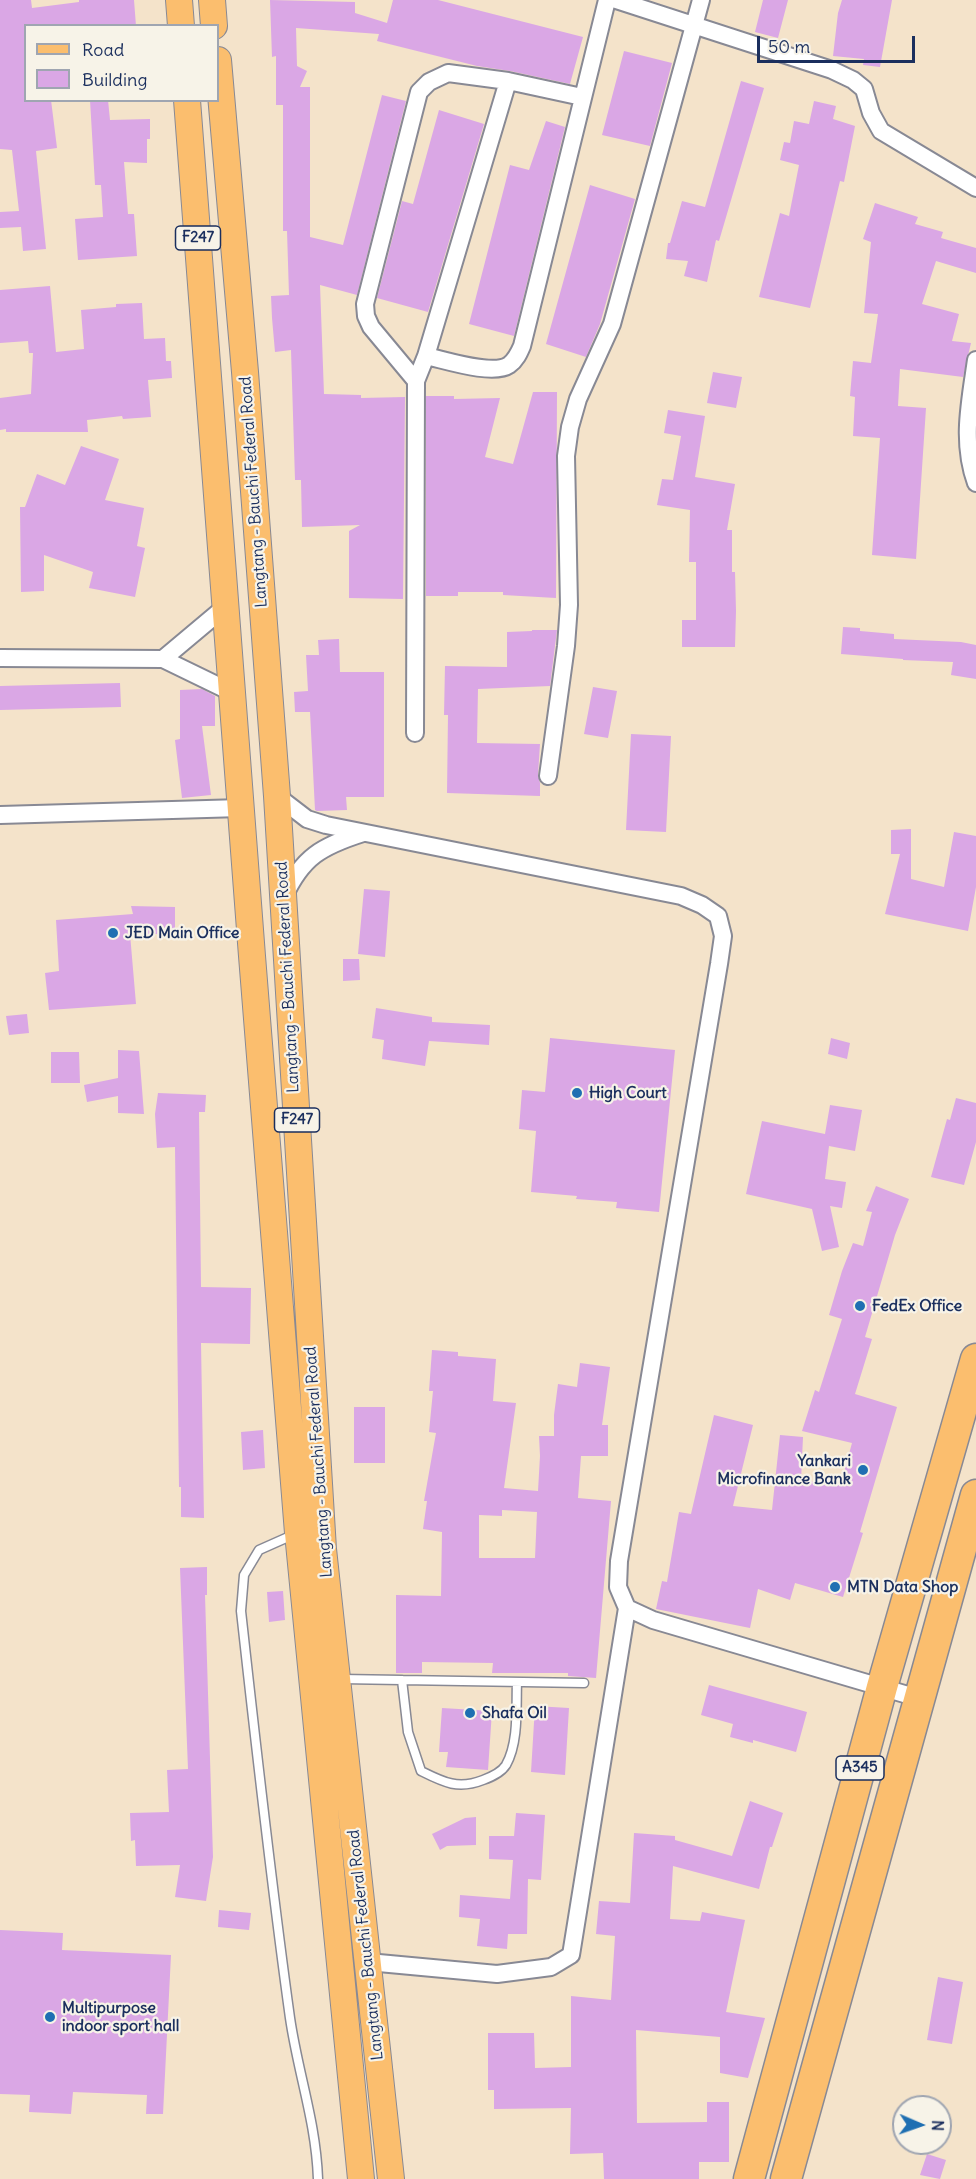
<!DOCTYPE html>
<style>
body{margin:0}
#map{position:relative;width:976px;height:2179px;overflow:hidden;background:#f4e3ca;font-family:Delius,sans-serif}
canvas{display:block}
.legend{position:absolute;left:24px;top:24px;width:195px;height:78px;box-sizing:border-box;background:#f7f3e8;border:2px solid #9fa5b1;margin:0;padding:8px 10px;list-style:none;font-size:18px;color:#1b2f5e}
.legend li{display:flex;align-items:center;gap:12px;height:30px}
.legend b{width:30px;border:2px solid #9fa5b1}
.north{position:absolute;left:892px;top:2095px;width:60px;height:60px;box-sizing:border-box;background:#f7f3e8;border:2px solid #9fa5b1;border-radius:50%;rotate:92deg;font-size:16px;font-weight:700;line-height:24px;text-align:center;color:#1b2f5e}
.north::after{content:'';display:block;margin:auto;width:21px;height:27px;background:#1f6fb2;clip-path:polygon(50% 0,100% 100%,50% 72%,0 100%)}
.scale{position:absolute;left:757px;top:36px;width:158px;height:27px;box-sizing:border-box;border:3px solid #1b2f5e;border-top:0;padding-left:8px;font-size:18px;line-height:21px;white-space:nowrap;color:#1b2f5e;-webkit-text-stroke:4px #f7f3e8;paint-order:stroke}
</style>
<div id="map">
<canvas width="976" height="2179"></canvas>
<ul class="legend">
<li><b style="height:8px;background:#fbbe6e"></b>Road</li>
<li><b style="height:16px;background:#daa7e5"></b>Building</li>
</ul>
<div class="north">N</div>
<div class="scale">50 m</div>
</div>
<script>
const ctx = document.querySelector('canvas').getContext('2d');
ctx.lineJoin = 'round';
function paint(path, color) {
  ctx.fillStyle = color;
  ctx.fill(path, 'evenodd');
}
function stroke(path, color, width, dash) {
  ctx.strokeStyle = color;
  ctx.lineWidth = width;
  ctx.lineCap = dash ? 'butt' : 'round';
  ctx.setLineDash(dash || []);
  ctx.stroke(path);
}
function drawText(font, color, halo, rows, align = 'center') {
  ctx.font = font + ' Delius,sans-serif';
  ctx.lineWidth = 4.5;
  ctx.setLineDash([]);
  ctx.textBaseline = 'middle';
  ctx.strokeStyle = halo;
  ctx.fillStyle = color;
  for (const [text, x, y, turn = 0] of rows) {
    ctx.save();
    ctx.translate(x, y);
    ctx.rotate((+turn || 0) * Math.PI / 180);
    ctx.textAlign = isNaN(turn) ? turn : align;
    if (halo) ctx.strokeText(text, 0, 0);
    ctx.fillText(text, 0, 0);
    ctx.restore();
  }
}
const building = new Path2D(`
 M0 0H31L32 8 79 2V0H134L136 26H26V100H51L57 148 36 151 46 249 23 251 21 227 0 228V212L19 211 12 150 0 149Z
 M270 0 355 2V13L387 23 393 0H438L583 37 570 84 510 71 477 66 377 41 379 34 296 28 297 66 307 71 300 87H310V237L343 245 382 95 406 101 357 295 320 285 324 394 361 395V398L405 397 403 599 349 598V531L360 525 302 527 301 480H295L291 350 275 352 272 318 271 296 289 295 287 231H283V105H276V56L272 57Z
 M763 0H788L778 38 755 32Z
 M842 0H892L880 67 863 65 864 59 833 56 838 13Z
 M624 51 672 63 650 146 602 135Z
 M741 81 764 88 719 241 716 240 707 282 684 276 688 261 666 259 668 243H670L682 201 705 207Z
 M90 100H108L110 120 150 119V139H147V163L124 162 128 214H134L137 256 78 260 75 219 103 217 101 185H95Z
 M814 101 836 106 833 119 855 126 844 182 840 181 810 308 759 297 780 213 789 216 799 165 780 160 784 142 790 143 794 121 809 124Z
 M439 110 484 124 428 312 377 298 402 201 413 204Z
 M546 121 565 127 514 336 469 324 510 165 529 170Z
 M590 185 635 199 600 324 586 357 546 344Z
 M875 203 918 217 915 224 943 232 941 238 976 248V273L936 261 922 304 959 314 952 341 971 343 963 377 900 369 898 406 926 408 916 559 872 555 880 438 853 436 855 397 850 396 853 361 871 363 878 314 864 313 871 242 863 239Z
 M50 286 56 352 84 349 81 310 116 307V304L142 303 144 339 165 338 166 361H171L172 378 148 380 151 417 123 419 122 416 87 420 88 432H6V429L0 430V398L31 394 33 353H29L28 341 0 343V290Z
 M713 372 742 377 736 408 707 403Z
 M533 392H557L556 598 503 595V592H458V596H426V396H454V399L500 398 485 457 513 464Z
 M668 410 705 416 695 477 735 484 727 530H732V572H735L736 611 735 647H682V620H696V562H689L690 510 657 505 662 479 673 480 681 436 664 433Z
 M81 446 119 459 105 500 144 508 137 546 145 548 135 597 89 588 93 572 44 555V591L21 592 20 507H25L37 474 65 485Z
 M843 627 860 628V631L894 634V639L961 642 976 645V679L951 675 953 662 903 660V659L841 654Z
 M532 630H557L550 686 478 689 477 743 540 744 538 775 540 783V796L447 793 448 715H444L445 666 507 667V632L532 631Z
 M339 639 340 672H384V797H346L347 810 317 811 315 810 310 712H295L294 692 308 691 306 655H319L318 640Z
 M120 683 121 707 0 710V686Z
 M593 687 617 691 608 738 584 734Z
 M202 689 215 696V726H202L211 795 182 798 175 740 180 739V690Z
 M631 734 671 736 666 832 626 830Z
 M911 829V879L944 887 954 832 976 836V887L968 931 885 914 900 854H891V830Z
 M364 889 390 891 385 957 358 954Z
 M131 906 175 907V934H130L136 1004 49 1010 45 973 59 971 56 920 133 914Z
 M343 959H359L360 980 343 981Z
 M376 1008 432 1017V1022L490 1025 489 1045 429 1041 425 1066 382 1059 384 1040 372 1038Z
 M27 1014 29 1033 9 1035 6 1016Z
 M550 1038 675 1050 659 1212 616 1208 617 1202 576 1199 577 1196 531 1192 536 1131 519 1129 522 1090 545 1092Z
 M831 1038 850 1043 847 1059 828 1054Z
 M118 1050 139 1051 144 1114 118 1113V1096L87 1102 84 1085 118 1078Z
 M51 1052H79L80 1083H51Z
 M158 1093 206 1095 205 1112H199L201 1287 251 1288 250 1344 201 1343 204 1518 181 1517V1487H179L175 1147 157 1148 155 1114Z
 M956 1098 976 1103V1142L964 1185 931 1177 947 1119 950 1120Z
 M830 1105 862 1110 855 1151 829 1146 825 1179 846 1182 842 1208 830 1206 839 1247 822 1251 812 1209 746 1194 762 1121 825 1134Z
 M876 1186 909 1199 895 1235 865 1337 872 1339 855 1394 897 1407 860 1532 863 1533 843 1597 795 1583 790 1600 758 1589 750 1628 656 1609 662 1581 667 1582 679 1512 691 1514 714 1415 753 1425 733 1506 772 1510 780 1435 803 1437 801 1481 841 1483 852 1443 802 1431 815 1390 819 1392 842 1319 829 1315 842 1271 853 1243 863 1246 872 1212 866 1211Z
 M432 1350 458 1352V1356L496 1359 493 1401 516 1403 504 1488 538 1491 540 1456 539 1436H554V1415L558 1384 577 1387 580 1363 610 1367 602 1425H608V1456H581L578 1498 611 1501 596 1678 568 1676V1673H492L493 1663 422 1662V1673H396V1595L441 1596 442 1532 423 1529 427 1501H424L436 1433 429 1432 433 1391H429ZM502 1510 537 1512 535 1558H479V1515L502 1516Z
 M354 1407H385V1463H354Z
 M263 1430 265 1468 243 1470 241 1432Z
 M207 1567V1595H205L213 1857 206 1901 175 1897 180 1865 136 1866 135 1840 131 1841 130 1813 169 1812 167 1770 188 1769 180 1568Z
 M283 1591 285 1620 269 1622 267 1592Z
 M709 1685 807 1712 796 1752 753 1740V1743L730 1737 733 1724 701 1715Z
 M535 1706 569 1708 565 1775 531 1772Z
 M442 1708 492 1711 488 1770 446 1767 448 1752H439Z
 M750 1801 783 1813 772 1847H770L759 1889 673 1866 670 1919 700 1921 702 1912 745 1920 726 2012 765 2018 748 2078 720 2073V2037L636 2030 637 2123 707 2122V2102H729V2162H699V2179H604L603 2153 570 2154 571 2108 494 2109V2090H488V2033H534L535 2068 571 2067V1996L611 2000 615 1936 596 1934 599 1901 630 1903 634 1833 675 1836V1840L732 1856Z
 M516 1813 545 1815 541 1880 528 1879 527 1934H508L507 1949 477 1946 480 1919 459 1917 460 1895 510 1899 513 1860 489 1859V1836H514Z
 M476 1817V1845L447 1846 440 1850 432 1834 465 1818Z
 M219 1910 251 1913 249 1930 218 1927Z
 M0 1930 63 1933 62 1950 171 1955 163 2114H146L147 2095 73 2092 71 2114 29 2112 30 2095 0 2094Z
 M938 1977 963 1982 952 2044 927 2040Z
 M927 2154 946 2160 940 2179 920 2175Z`);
const lane = new Path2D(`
 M295 1534 259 1550 244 1575 241 1611C256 1747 271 1882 290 2018 298 2073 316 2122 318 2179
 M341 1679 584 1683
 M402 1680 408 1732 421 1771C443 1782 458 1790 483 1780 491 1777 501 1773 506 1765 519 1742 516 1707 517 1682`);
const street = new Path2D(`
 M616 0 832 70 853 80 864 89 871 113 881 131 976 188
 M426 356C445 360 493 376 509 365 516 360 519 353 522 346L607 0
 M976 360C970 402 961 442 976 483
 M416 381 371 327 366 316 365 304 419 92 429 82 448 73 508 81 582 97
 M0 658 163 659 233 693
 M163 659 225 607
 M415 733 416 381 426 356 508 81
 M548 776 566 646 569 605 566 456 570 427 578 399 612 324 701 0
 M277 796 307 819 326 825 681 896 702 905 718 916 723 936 719 964 619 1561 618 1587 627 1608 653 1620 918 1698
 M0 815 241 808
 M284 897C302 857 322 846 363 833
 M368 1962 497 1974 551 1967 571 1955 627 1608`);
const primary = new Path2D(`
 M179 0 181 26
 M212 0 214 26
 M218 60 245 372 277 796 323 1549 391 2179
 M187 100 252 956 298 1533 361 2179`);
const highway = new Path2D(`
 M749 2179 882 1687 976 1359
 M786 2179 976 1495`);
const markers = [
 [113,933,6,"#1f6fb2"],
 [577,1093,6,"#1f6fb2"],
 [860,1306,6,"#1f6fb2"],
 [863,1470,6,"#1f6fb2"],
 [835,1587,6,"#1f6fb2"],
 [470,1713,6,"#1f6fb2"],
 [50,2017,6,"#1f6fb2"]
];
const shields = [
 [198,238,45],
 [297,1120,45],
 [860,1768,48]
];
const shieldNames = [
 ["F247",198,238],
 ["F247",297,1120],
 ["A345",860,1768]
];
const streetNames = [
 ["Langtang - Bauchi Federal Road",254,492,-94],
 ["Langtang - Bauchi Federal Road",288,977,-93],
 ["Langtang - Bauchi Federal Road",319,1462,-94],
 ["Langtang - Bauchi Federal Road",366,1945,-96]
];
const poiNames = [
 ["JED Main Office",125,933],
 ["High Court",589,1093],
 ["FedEx Office",872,1306],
 ["Yankari",851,1461,"right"],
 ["Microfinance Bank",851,1479,"right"],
 ["MTN Data Shop",847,1587],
 ["Shafa Oil",482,1713],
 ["Multipurpose",62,2008],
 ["indoor sport hall",62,2026]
];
paint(building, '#daa7e5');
stroke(lane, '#888994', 11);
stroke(street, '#888994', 20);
stroke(primary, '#888994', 28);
stroke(highway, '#888994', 33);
stroke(lane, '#fff', 8);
stroke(street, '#fff', 16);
stroke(primary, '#fbbe6e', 26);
stroke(highway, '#fbbe6e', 30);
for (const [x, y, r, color] of markers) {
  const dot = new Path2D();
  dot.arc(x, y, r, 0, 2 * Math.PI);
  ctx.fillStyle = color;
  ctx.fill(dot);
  stroke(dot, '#f7f3e8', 2);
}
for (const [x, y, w] of shields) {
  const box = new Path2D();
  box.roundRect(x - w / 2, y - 12, w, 24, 4.5);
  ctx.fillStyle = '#f7f3e8';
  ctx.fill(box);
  stroke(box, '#1b2f5e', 1.5);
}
drawText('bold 15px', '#1b2f5e', null, shieldNames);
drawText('16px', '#1b2f5e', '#f7f3e8', streetNames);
drawText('bold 16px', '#1b2f5e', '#f7f3e8', poiNames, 'left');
</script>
